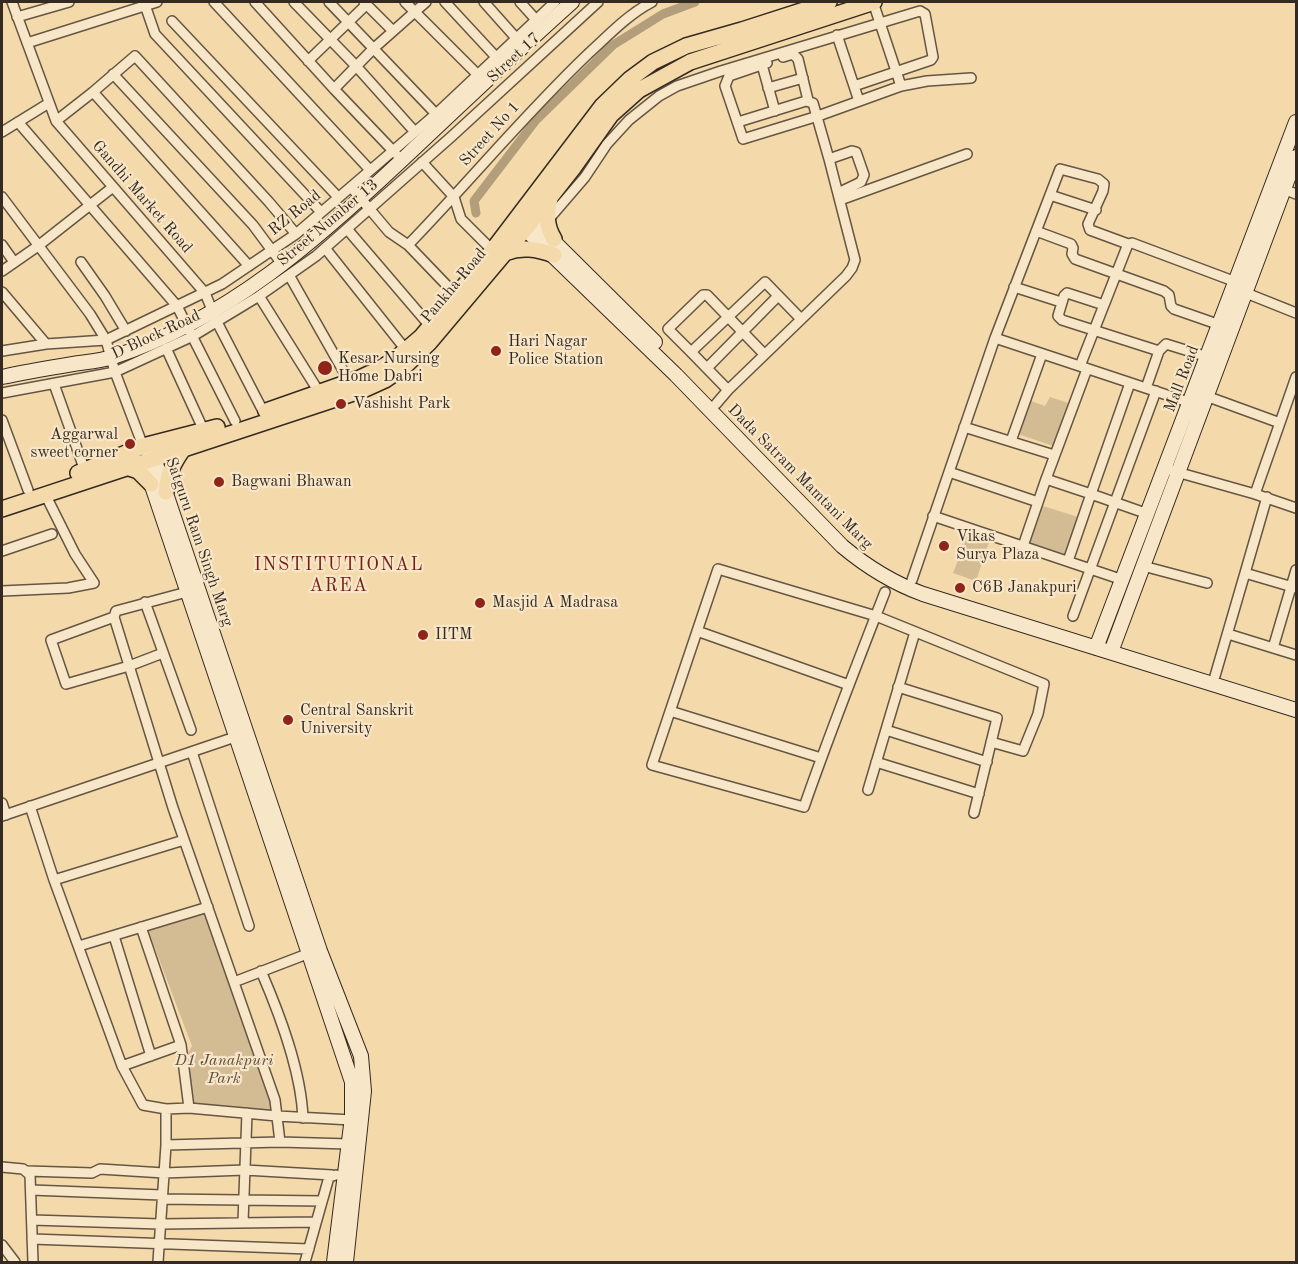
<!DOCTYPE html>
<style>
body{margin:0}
#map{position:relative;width:1298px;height:1264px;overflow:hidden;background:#f4d9aa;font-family:"Old Standard TT",serif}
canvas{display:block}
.frame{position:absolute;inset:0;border:3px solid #342a21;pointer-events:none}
</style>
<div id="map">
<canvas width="1298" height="1264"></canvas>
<div class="frame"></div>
</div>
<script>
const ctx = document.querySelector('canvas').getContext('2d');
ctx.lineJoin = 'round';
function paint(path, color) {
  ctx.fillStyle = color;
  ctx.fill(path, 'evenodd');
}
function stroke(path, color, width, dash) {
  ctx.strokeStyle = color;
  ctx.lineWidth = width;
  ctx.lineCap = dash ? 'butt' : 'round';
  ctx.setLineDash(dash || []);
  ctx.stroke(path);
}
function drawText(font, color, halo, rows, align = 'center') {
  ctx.font = font + ' "Old Standard TT",serif';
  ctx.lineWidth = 4.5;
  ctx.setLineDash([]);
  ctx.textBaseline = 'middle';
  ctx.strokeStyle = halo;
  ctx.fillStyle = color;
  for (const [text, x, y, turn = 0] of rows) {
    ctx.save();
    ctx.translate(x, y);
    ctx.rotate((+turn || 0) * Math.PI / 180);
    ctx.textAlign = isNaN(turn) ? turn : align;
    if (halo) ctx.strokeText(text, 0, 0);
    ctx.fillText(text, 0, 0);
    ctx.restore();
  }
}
const green = new Path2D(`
 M1050 397 1068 403 1053 446 1018 434 1031 401 1045 406Z
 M1043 506 1078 517 1065 554 1030 543Z
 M967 536 989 542 976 581 953 573Z
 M204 912 272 1100V1110L193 1106 186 1057 192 1046 148 930Z`);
const canal = new Path2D(`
 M476 213 474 201 536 120 613 45 663 14 695 2`);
const street = new Path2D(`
 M12 2 56 121 205 293 217 322 263 411
 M214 2 370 170
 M255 2 334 89 373 49 426 2
 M294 2 356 66 415 132
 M329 2 436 114
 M364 2 393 31
 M405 2 478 75
 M445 2 496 57
 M484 2 516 38
 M520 2 538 22
 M873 2 901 86
 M145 5 155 34 321 212
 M17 17 69 2
 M172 21 338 197
 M837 35 859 101
 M27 43 157 2
 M783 57 793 54 798 59 808 100
 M308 61 367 4
 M767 63 729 76 725 86 743 139 818 116 901 86 927 81 971 78
 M762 65 775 111
 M113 74 253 225 282 264
 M768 88 803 78
 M334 89 396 154
 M93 92 135 56 269 202 296 234
 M56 121 93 92 249 266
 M18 122 177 306 235 421
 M2 132 49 103
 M829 159 852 151 856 152 864 175 861 182 838 193
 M422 162 454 197 461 219 492 250
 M351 187 389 232 408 245
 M1281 188 1296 194
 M1050 195 1096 210
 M2 197 90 314 106 340 115 372 143 446
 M840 200 967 154
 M548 220 585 177 607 144 629 120 659 96 677 86 721 71 920 11 925 14 933 57 931 60 854 86
 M347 229 430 326
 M1036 231 1071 244 1073 248 1072 254 1075 259 1164 291 1169 295 1171 306 1174 309 1220 325
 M2 245 14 262
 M325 248 406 350
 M81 262 105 296 126 331
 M2 271 38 246 113 187
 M289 275 349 381
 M1014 287 1061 302
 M2 292 46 344
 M1246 293 1296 313
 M259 296 319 392
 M457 296 408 245C469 182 525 114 588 54 608 36 627 15 652 2
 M1104 305 1067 293 1064 296 1058 316 1062 320 1159 351
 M995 338 1194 404
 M166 348 204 431
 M2 351 46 344 106 340 222 284 296 234 436 114 555 2
 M691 352 668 329 703 295H707L764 354
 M1080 366 1128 244
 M707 368 778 296
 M1296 377 1255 494 1296 508
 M54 384 85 471
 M1146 388 1159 351 1166 344 1208 357
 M728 390 691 352 765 282 801 319
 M2 393 115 372 193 336 259 296 316 256 451 137 598 2
 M1206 396 1280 423
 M716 404 728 390 846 276 852 268 855 260 829 159 813 103 806 101 738 122
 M2 420 28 490
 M964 427 1054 455
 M1011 441 1042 354
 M1166 469 1255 494
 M949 472 995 338 1060 169 1098 179 1104 184 1103 191 1088 224 1090 230 1128 244 1132 243 1236 282
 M1046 479 1087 369
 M1267 497 1245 573 1296 588
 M933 516 1123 580
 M1023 546 1046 479 1091 494 1130 383
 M2 551 52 534
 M1068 561 1091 494 1148 514
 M1143 566 1207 583
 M912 580 949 472 1038 502
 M2 591 68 588 94 583 75 554 45 494
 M885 592C857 664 829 735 804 807L652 765 718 569 876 616 1044 684 1038 714 1023 751 991 742
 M145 602 191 730
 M1073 616 1156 391
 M114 617 173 808 275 1100 280 1142
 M697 631 849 685
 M1228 634 1296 655
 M1273 648 1296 570
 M163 653 129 666 66 684 51 640 114 617 116 611 187 592
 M1215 676 1245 573
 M898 687 997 718 974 813
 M670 711 821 758
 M886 730 987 762
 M192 752 249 926
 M876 762 979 794
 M868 790 915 632
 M2 803 6 815
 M30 806 54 880 122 1066 143 1105 166 1109 189 1108 277 1116 352 1120
 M2 816 241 735
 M54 880 184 840
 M141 927 181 1045 189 1108
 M114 936 151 1056
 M79 946 208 907
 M261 971C280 1015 301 1070 303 1118
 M234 982 307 954
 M122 1066 181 1045
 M166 1145 280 1142 349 1144
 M2 1167 23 1169 30 1175 33 1262
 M27 1171 92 1173 100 1169 164 1173 245 1170 332 1175
 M31 1190 162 1195
 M162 1199 322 1201
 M32 1220 160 1224 316 1222
 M243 1222 247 1113
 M32 1239 309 1249
 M2 1245 15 1262
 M158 1262 166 1145V1109
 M305 1262 329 1177 336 1175`);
const secondary = new Path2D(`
 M526 214 655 342
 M519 223 676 375 842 546C867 567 893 583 923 594L1296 710
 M2 377C25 372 49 368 73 364 86 362 100 361 113 357 227 320 318 239 403 159 459 106 515 53 572 2
 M148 451 154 458 320 951 361 1056 364 1091 346 1262
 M148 474 352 1082V1117L334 1262
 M1096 648 1296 122
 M1111 652 1296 157`);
const primary = new Path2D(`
 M550 199C546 214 546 226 554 239
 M505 253C522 246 537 249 554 255
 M266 411 360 378 379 369 394 360 421 337 479 268 602 106 630 79 653 62 686 46 742 30 829 2
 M126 467 138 471 151 484
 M78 473 143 446 217 427
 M166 492C168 474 173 463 184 448
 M2 509 363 390 385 380 404 367 430 342 526 228 574 167 611 115 639 90 690 62 874 2`);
const markers = [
 [496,351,6,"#8f2418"],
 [325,368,8,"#8f2418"],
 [341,404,6,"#8f2418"],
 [130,444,6,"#8f2418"],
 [219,482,6,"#8f2418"],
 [944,546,6,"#8f2418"],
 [960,588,6,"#8f2418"],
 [480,603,6,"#8f2418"],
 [423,635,6,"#8f2418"],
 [288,720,6,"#8f2418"]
];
const streetNames = [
 ["Street 17",514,58,-43],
 ["Street No 1",490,134,-48],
 ["Gandhi Market Road",142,197,49],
 ["RZ Road",295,213,-39],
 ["Street Number 13",328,223,-40],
 ["Pankha Road",454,286,-50],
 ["D Block Road",156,335,-25],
 ["Mall Road",1182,379,-69],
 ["Dada Satram Mamtani Marg",800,477,45],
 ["Satguru Ram Singh Marg",199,542,71]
];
const poiNames = [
 ["Hari Nagar",508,342],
 ["Police Station",508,360],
 ["Kesar Nursing",338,359],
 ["Home Dabri",338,377],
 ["Vashisht Park",353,404],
 ["Aggarwal",118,435,"right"],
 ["sweet corner",118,453,"right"],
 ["Bagwani Bhawan",231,482],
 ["Vikas",956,537],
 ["Surya Plaza",956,555],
 ["C6B Janakpuri",972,588],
 ["Masjid A Madrasa",492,603],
 ["IITM",435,635],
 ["Central Sanskrit",300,711],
 ["University",300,729]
];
const parkNames = [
 ["D1 Janakpuri",224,1061],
 ["Park",224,1079]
];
const neighbourhoodNames = [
 ["INSTITUTIONAL",339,565],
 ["AREA",339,586]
];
paint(green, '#d3bb93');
stroke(canal, '#b39e7b', 9);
stroke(street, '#645643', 12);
stroke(secondary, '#342a21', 16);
stroke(primary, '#342a21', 18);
stroke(street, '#f8e6c8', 9);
stroke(secondary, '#f8e6c8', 14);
stroke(primary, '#f4d9aa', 15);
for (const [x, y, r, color] of markers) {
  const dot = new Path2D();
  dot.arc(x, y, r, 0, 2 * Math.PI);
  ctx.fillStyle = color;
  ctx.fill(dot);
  stroke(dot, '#f8e6c8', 2);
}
drawText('16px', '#342a21', '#f8e6c8', streetNames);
drawText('16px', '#342a21', '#f8e6c8', poiNames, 'left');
drawText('italic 16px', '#5c4e3e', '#f8e6c8', parkNames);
ctx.letterSpacing = '1.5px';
drawText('18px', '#7a1f14', '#f8e6c8', neighbourhoodNames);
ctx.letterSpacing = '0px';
</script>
